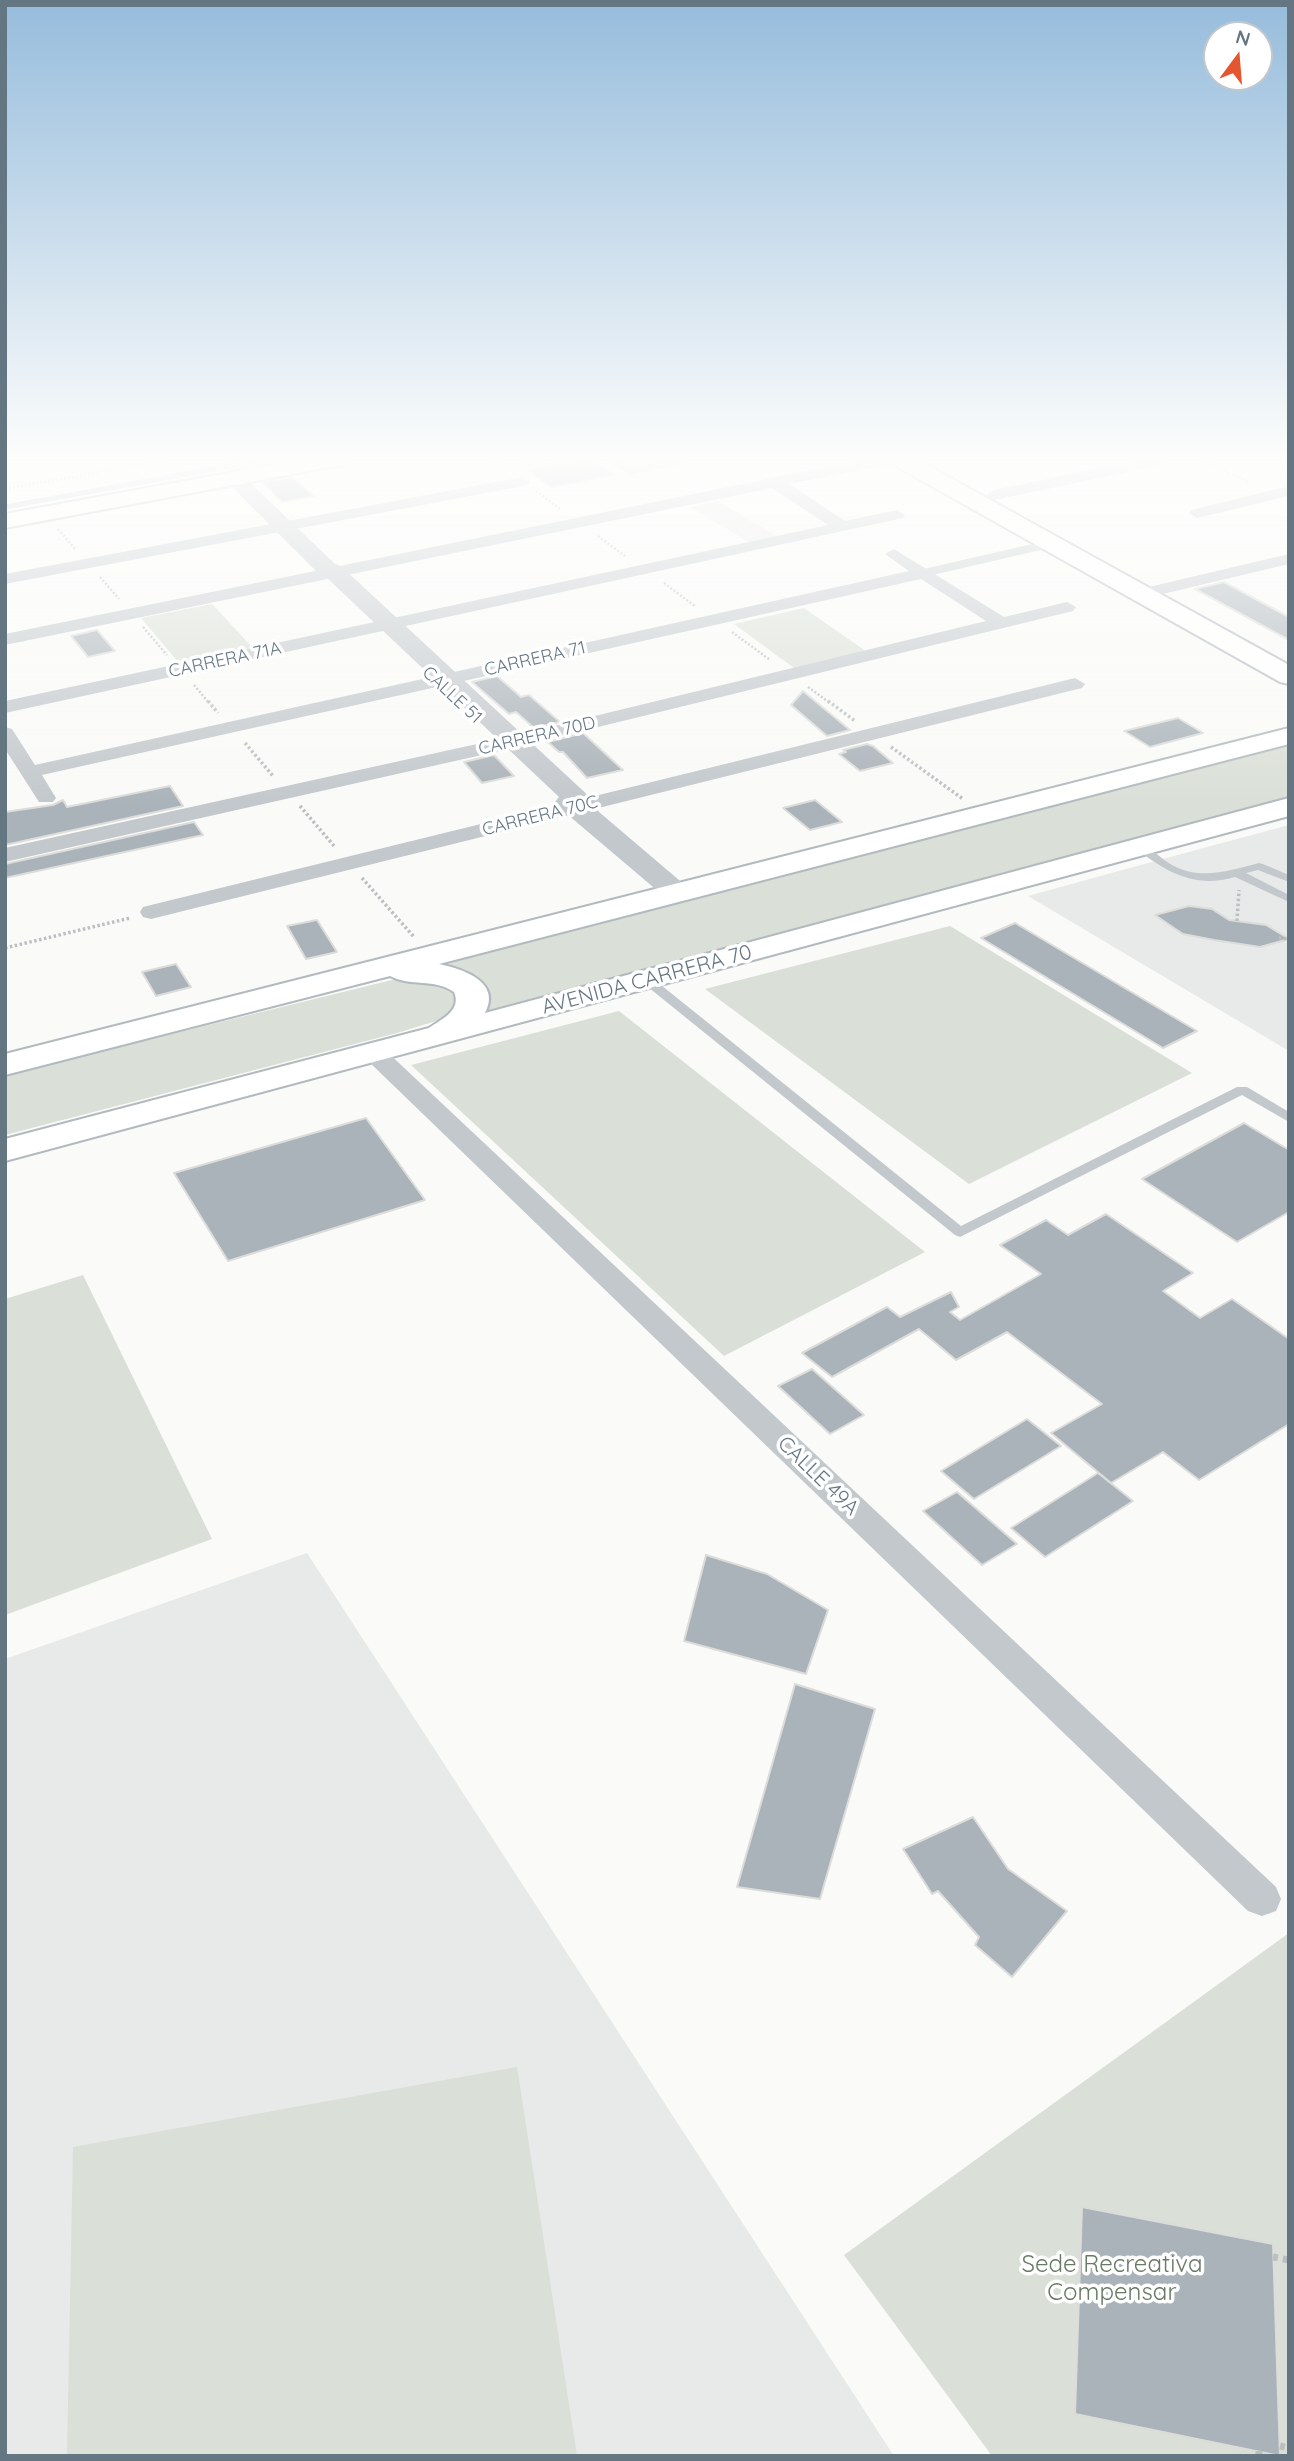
<!DOCTYPE html>
<style>
body{margin:0}
#map{position:relative;width:1294px;height:2461px;overflow:hidden;background:#fafaf8;font-family:Quicksand,sans-serif}
canvas{display:block}
.frame{position:absolute;inset:0;border:7px solid #657683;pointer-events:none}
.north{position:absolute;left:1203px;top:21px;width:70px;height:70px;box-sizing:border-box;background:#fff;border:2px solid #c1c8cd;border-radius:50%;rotate:16deg;font-size:19px;font-weight:700;line-height:28px;text-align:center;color:#657683}
.north::after{content:'';display:block;margin:auto;width:24px;height:32px;background:#e4572e;clip-path:polygon(50% 0,100% 100%,50% 72%,0 100%)}
</style>
<div id="map">
<canvas width="1294" height="2461"></canvas>
<div class="frame"></div>
<div class="north">N</div>
</div>
<script>
const ctx = document.querySelector('canvas').getContext('2d');
ctx.lineJoin = 'round';
function paint(path, color) {
  ctx.fillStyle = color;
  ctx.fill(path, 'evenodd');
}
function stroke(path, color, width, dash) {
  ctx.strokeStyle = color;
  ctx.lineWidth = width;
  ctx.lineCap = dash ? 'butt' : 'round';
  ctx.setLineDash(dash || []);
  ctx.stroke(path);
}
function drawText(font, color, halo, rows, align = 'center') {
  ctx.font = font + ' Quicksand,sans-serif';
  ctx.lineWidth = 7;
  ctx.setLineDash([]);
  ctx.textBaseline = 'middle';
  ctx.strokeStyle = halo;
  ctx.fillStyle = color;
  for (const [text, x, y, turn = 0] of rows) {
    ctx.save();
    ctx.translate(x, y);
    ctx.rotate((+turn || 0) * Math.PI / 180);
    ctx.textAlign = isNaN(turn) ? turn : align;
    if (halo) ctx.strokeText(text, 0, 0);
    ctx.fillText(text, 0, 0);
    ctx.restore();
  }
}
const built = new Path2D(`
 M717 501 781 538 754 545 690 507Z
 M1289 825V1051L1028 896 1159 860Z
 M307 1553 894 2456H5V1659Z`);
const green = new Path2D(`
 M212 604 253 648 179 663 141 618Z
 M804 608 870 654 798 671 734 624Z
 M1289 744V799L479 1016 472 976 443 963Z
 M950 926 1192 1073 969 1184 705 989Z
 M404 977 453 985 462 1006 446 1018 397 1033 5 1135V1075Z
 M619 1011 925 1252 724 1356 411 1065Z
 M83 1275 212 1539 5 1615V1299Z
 M1289 1933V2456H992L844 2255Z
 M517 2067 577 2456H67L73 2147Z`);
const stream = new Path2D(`
 M5 507 263 460`);
const building = new Path2D(`
 M579 460H593L615 475 551 487 527 470Z
 M292 477 314 496 282 502 262 482Z
 M1224 582 1289 617V640L1195 589Z
 M97 630 115 651 88 657 71 636Z
 M497 676 521 697 529 695 560 722 534 728 516 712 509 714 472 682Z
 M803 691 850 730 827 736 791 705Z
 M1178 718 1203 733 1150 747 1124 731Z
 M583 733 623 770 587 778 563 752H559L548 742Z
 M867 744 873 746 893 763 860 771 839 754 846 752 843 750Z
 M494 755 514 776 482 783 464 762Z
 M170 786 183 806 5 845V812L53 805 63 800 67 807Z
 M815 800 842 822 810 830 783 808Z
 M194 822 203 835 5 878V864Z
 M1189 906 1212 909 1229 920 1266 925 1289 939 1260 947 1214 940 1183 934 1155 915Z
 M317 920 337 952 306 959 287 926Z
 M1015 923 1197 1031 1163 1048 981 938Z
 M176 964 191 987 156 996 142 972Z
 M366 1118 425 1200 228 1261 174 1173Z
 M1244 1123 1289 1150V1212L1237 1242 1142 1179Z
 M1106 1214 1193 1273 1163 1291 1200 1318 1232 1299 1289 1339V1424L1199 1480 1163 1452 1111 1483 1051 1433 1102 1404 1007 1332 956 1360 919 1329 832 1377 802 1353 887 1307 900 1317 951 1292 959 1307 950 1312 960 1320 1041 1274 1000 1245 1046 1220 1068 1235Z
 M812 1369 864 1415 830 1434 778 1386Z
 M1027 1419 1061 1446 974 1499 941 1471Z
 M1098 1473 1133 1501 1045 1557 1011 1528Z
 M957 1492 1017 1544 982 1565 923 1511Z
 M706 1555 767 1574 828 1610 806 1674 684 1641Z
 M795 1684 875 1709 820 1899 737 1887Z
 M973 1817 1008 1869 1067 1911 1012 1977 975 1945 979 1937 938 1891 932 1894 903 1849Z
 M1082 2207 1273 2244 1280 2456 1075 2414Z`);
const pathFar2 = new Path2D(`
 M492 460 503 468
 M1203 460 1250 483
 M5 489 168 460
 M536 491 560 509
 M58 529 75 549
 M598 536 625 556
 M100 577 119 599
 M664 583 696 607
 M143 627 167 655
 M732 632 770 660
 M194 685 209 703
 M808 687 830 703`);
const pathFar1 = new Path2D(`
 M208 701 218 713
 M828 701 855 721
 M245 743 273 776
 M891 747 963 799
 M300 806 335 847
 M362 878 414 937
 M1237 921 1239 890
 M1279 938 1289 939
 M5 948 130 918`);
const path = new Path2D(`
 M1273 2257 1289 2260
 M1280 2446 1289 2448
 M1259 2451V2456`);
const service = new Path2D(`
 M519 460H549L528 465Z
 M1140 844C1152 848 1161 859 1172 865 1200 881 1231 870 1259 863L1263 864 1289 875V882L1258 870 1246 873 1289 895V902L1235 877C1195 889 1167 872 1136 849L1135 847Z
 M647 976 651 977 961 1226 1237 1087H1247L1289 1112V1122L1242 1095 960 1237 955 1235 643 983 641 980 643 977Z`);
const pedestrian = new Path2D(`
 M1041 542 1045 543V549L924 577 918 573 919 570Z`);
const minor = new Path2D(`
 M607 460H626L633 465 655 460H687L684 463 630 475Z
 M861 460H893L885 465 789 484 845 521 897 510 905 515 903 518 5 713V701L828 525 772 488 5 645V634Z
 M1139 460H1170L1162 465 994 500 986 495 994 490Z
 M522 477 530 482 528 485 5 584V574Z
 M1289 486V496L1197 518 1189 513 1191 510Z
 M894 549 1004 617 1067 602 1076 607 1073 611 504 750 5 862V848L504 738 986 621 921 579 42 775 56 798 53 802H39L5 749V727L12 729 35 765 909 571 885 554Z
 M1289 554V564L1142 599 1133 594 1136 590Z
 M1075 678 1085 684 1082 688 151 919 143 917 140 912 143 907Z
 M374 1045 383 1048 1276 1887 1281 1899 1276 1911 1262 1916 1248 1911 365 1058 361 1053 365 1048Z`);
const tertiary = new Path2D(`
 M235 473 242 475 334 563 342 567 593 800 599 812 686 886 690 892 686 898 676 900 666 898 554 803 559 797 326 577 318 573 228 483 225 479 228 475Z`);
const secondary = new Path2D(`
 M892 460H918L1289 665V684L1280 682 894 465Z
 M1289 728V744L439 964C463 969 502 982 485 1013L1289 798V816L5 1161V1139L429 1028C442 1019 462 1010 454 992 434 978 410 987 390 976L5 1075V1054Z`);
const trunk = new Path2D(`
 M299 460H345L343 465 335 466 5 528V514Z`);
const farStreetnames = [
 ["CARRERA 71",535,659,-13],
 ["CARRERA 71A",225,660,-12],
 ["CALLE 51",452,695,43],
 ["CARRERA 70D",537,736,-13],
 ["CARRERA 70C",540,816,-14]
];
const streetNames = [
 ["AVENIDA CARRERA 70",647,980,-15],
 ["CALLE 49A",818,1476,44]
];
const nearParknames = [
 ["Sede Recreativa",1112,2265],
 ["Compensar",1112,2293]
];
paint(built, '#e8e9e9');
paint(green, '#dadfd7');
stroke(stream, '#bbc7cb', 5);
paint(building, '#aab3b9');
stroke(building, '#dcdcda', 2);
stroke(secondary, '#b3babf', 4);
stroke(trunk, '#b4b9bd', 4);
stroke(pathFar2, '#bbbfc2', 2.5, [2, 2]);
stroke(pathFar1, '#bbbfc2', 3.5, [2.5, 2.5]);
stroke(path, '#bbbfc2', 7, [5, 5]);
paint(service, '#c3c8cc');
paint(pedestrian, '#c3c8cc');
paint(minor, '#c3c8cc');
paint(tertiary, '#c3c8cc');
paint(secondary, '#fff');
paint(trunk, '#fff');
const sky = ctx.createLinearGradient(0, 0, 0, 805);
sky.addColorStop(0, '#96bcdc');
sky.addColorStop(0.57, '#fdfdfc');
sky.addColorStop(1, '#fdfdfc00');
ctx.fillStyle = sky;
ctx.fillRect(0, 0, 1294, 805);
drawText('18px', '#657683', '#fff', farStreetnames);
drawText('21px', '#657683', '#fff', streetNames);
drawText('24px', '#687a64', '#fff', nearParknames);
</script>
